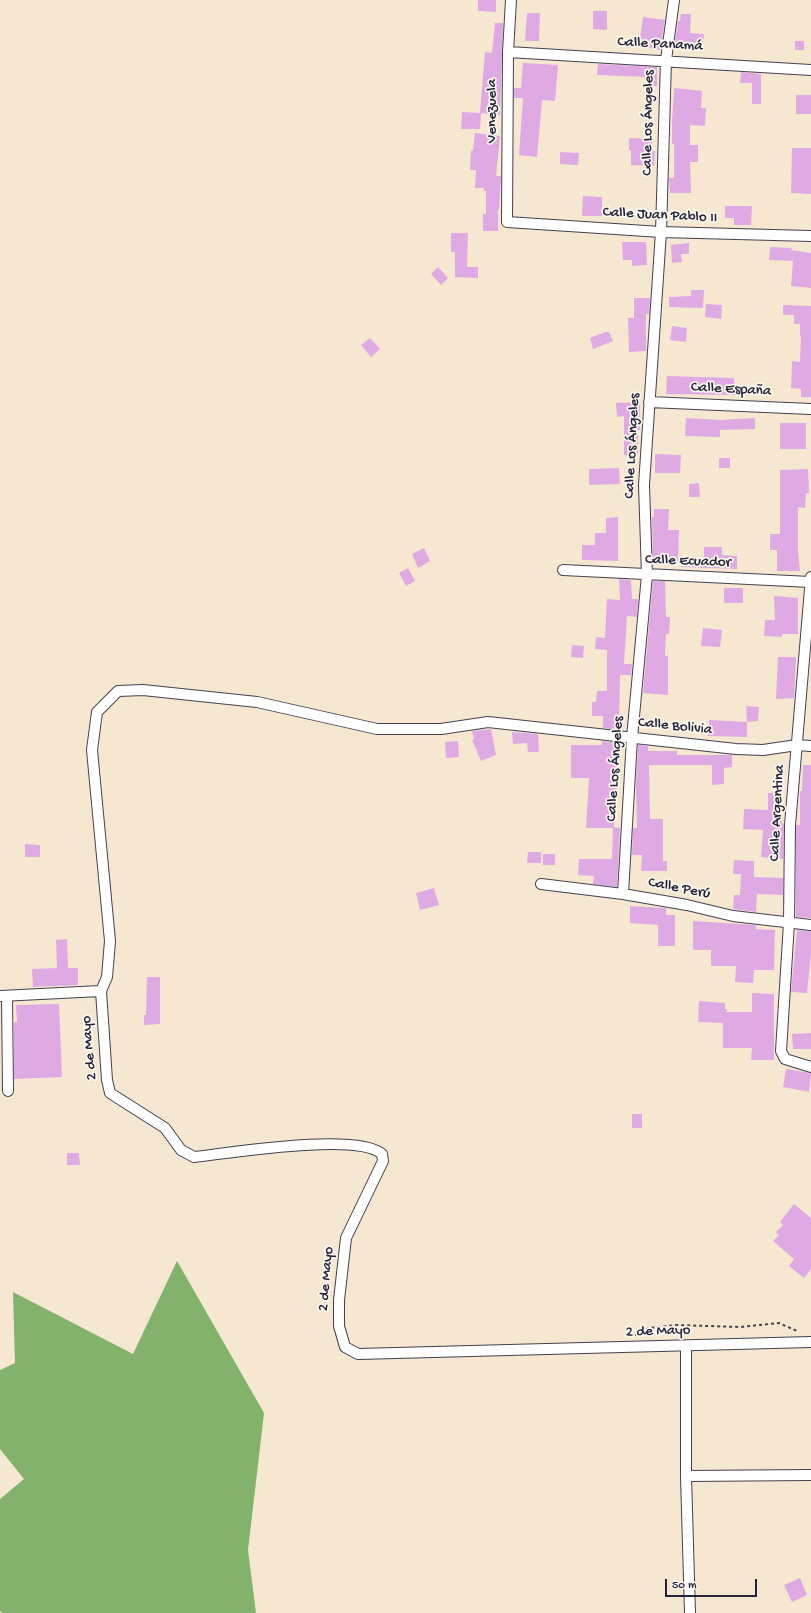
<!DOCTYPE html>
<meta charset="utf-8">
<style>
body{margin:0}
#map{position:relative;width:811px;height:1613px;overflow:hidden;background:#f6e7d0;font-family:"Gochi Hand",sans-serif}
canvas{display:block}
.scale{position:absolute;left:665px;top:1579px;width:92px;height:18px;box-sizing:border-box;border:2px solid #22223b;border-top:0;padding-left:5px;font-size:12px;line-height:14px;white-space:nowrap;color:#22223b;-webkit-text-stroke:3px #fbf7ec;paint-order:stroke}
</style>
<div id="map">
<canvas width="811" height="1613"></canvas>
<div class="scale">50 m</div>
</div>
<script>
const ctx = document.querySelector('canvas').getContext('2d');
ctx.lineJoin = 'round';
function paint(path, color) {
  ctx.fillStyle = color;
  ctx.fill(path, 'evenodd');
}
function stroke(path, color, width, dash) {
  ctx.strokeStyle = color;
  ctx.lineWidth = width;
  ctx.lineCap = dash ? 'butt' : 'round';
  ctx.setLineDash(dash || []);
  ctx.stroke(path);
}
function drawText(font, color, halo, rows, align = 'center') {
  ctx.font = font + ' "Gochi Hand",sans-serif';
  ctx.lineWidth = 3.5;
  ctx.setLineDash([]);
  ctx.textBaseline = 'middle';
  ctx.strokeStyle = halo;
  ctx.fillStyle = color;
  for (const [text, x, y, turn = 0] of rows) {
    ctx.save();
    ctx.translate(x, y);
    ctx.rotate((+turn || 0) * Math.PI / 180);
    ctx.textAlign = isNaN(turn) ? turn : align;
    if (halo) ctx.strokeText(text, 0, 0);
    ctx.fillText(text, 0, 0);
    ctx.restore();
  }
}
const forest = new Path2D(`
 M177 1261 264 1413 248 1550 256 1613H2L0 1611V1499L24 1479 0 1449V1370L15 1363 13 1292 133 1354Z`);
const building = new Path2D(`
 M478 0H496V12L478 11Z
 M593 11H607V30L593 29Z
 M527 13H540L539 41H525Z
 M681 14H691L690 33 704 34 703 44 689 43V49L674 48 678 21H680Z
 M643 17 665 20 660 50 649 48 650 41 640 39Z
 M495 23H503L500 115 480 113 485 52 492 53Z
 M795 41H804V50H795Z
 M523 63 558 65 555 101 542 100 537 157 519 155 523 98H514V88H521Z
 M598 64 657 67V86H646V77L597 75Z
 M741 72 761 74V104H752V83H740Z
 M674 88 702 91 701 108H706L705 126 690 125V145H698V162H690L691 193H670L669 178H674V144H672V123Z
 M796 95H811V114H796Z
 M462 112 481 113 480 129H461Z
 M475 133 500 136 496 176H501L499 210H498V231H483V214H486V191H484V188H475L476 170H470L471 150 473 151Z
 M629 138 652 139V151H655L654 166 631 165V150H629Z
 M792 148H811V194L791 193Z
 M560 152 579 153 578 165 560 164Z
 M583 196 602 197V216H582Z
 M725 206H752L751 225H734V218H725Z
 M451 233H468L467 267H478V278L455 277V252H451Z
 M622 242H646L647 265 632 266V260H623Z
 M689 243V254H681L682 262 672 263 671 245Z
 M770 247 792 248 791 250 811 253V288L791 286 793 261 769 260Z
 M438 267 448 278 441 285 431 274Z
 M691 290H704L703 308 669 307V297L691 296Z
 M634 298H650L649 314H646V351L629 352 628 318H634Z
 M706 304 722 305 721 319 705 317Z
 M783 305 811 306V397H801V389L791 388 792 361 800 362 801 336H800V324H794V315H783Z
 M672 326 687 328 686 342 670 340Z
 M605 332H609L613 341 593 349 590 338Z
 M370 338 380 349 371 357 361 345Z
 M667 376 734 378 735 395 666 394Z
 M640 402V430H638V455H624V416L617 417 616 403Z
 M686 418 721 420 755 418V429L720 430V437L685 436Z
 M780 423H806V449H780Z
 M655 454 681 455 680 473H655Z
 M719 458H730V468H719Z
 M619 468 620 484 589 485V469Z
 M808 469 809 493H806L805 508 798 507V552L800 571H777V550H770V534H780V470Z
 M699 483 700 497H689V484Z
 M654 509H669L668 530H679L678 561 653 560 652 517H654Z
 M618 517V561L582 560V545H595V533H606V518Z
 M704 547H722V555L737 556V569L681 567 682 557 704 558Z
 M424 548 430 561 418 568 412 554Z
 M408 568 415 581 406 586 399 573Z
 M619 579 631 580 632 599H638L637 617 627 616 624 664H632L631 675H620L619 730 603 728V716H592V702H596L597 691H607V650L595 649 596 637 605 638 607 599 620 600Z
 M653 581H665L666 617H670L669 634H666L665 656H668V695L643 693Z
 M724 588H743V603H724Z
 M774 596 798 598V634H782V637L764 636 765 620H775Z
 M703 628 722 630 720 647 701 646Z
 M572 645 584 646 583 658 571 657Z
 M778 657H796L794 698 776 699Z
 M746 706 759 707 758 721 747 722Z
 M709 720 747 722V737L708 736Z
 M491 729 496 755 481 761 472 740H474L472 731Z
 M512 732 538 734 539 752H528L527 743 513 744Z
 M458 741 459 757 446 758 445 742Z
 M602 741 618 743 619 744 614 827 620 828 617 887 593 884 594 876 578 875 579 859H612L613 828H586L589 778H571V745H602Z
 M638 745 648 746V751H677V755H732V767L724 768V784L712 785V765H649L650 819H663V861H667V871H641L642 855H632L633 828H637L636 784Z
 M803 765H811V918L796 917V825H800V791H802Z
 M768 793H781V823L784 824 783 859 761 857 763 830 743 829 744 809 768 810Z
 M25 844 40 845V857H25Z
 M528 852H541V863H527Z
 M543 854H555V865H543Z
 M734 860 754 861V877L783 878V895L757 894 756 912 733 909 734 895H740L741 874H733Z
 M434 888 439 905 420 910 416 893Z
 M630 906 666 908V915H675V946H658V925L630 923Z
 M693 921 756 925V929L775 930 774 970H754L753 983 735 982 736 966H711V950H693Z
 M797 930 811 931V953L807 993 791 992Z
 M67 939 68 968H78V985L33 987 32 969 57 968 56 940Z
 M147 977H160V1024L144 1025V1015H146Z
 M752 993 774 994V1060H751L752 1048H723V1023L698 1022 699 1001 725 1003V1009H727V1012H752Z
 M59 1004 62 1077 14 1079V1022H17L16 1005Z
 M811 1033V1049H793L792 1034Z
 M786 1069 811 1073 809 1092 783 1087Z
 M632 1114H642V1128H632Z
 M67 1153H79L80 1165H67Z
 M794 1204 811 1218V1269L804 1278 789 1266 794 1259 773 1241 779 1235 776 1232 783 1225 780 1222Z
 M800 1578 807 1595 792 1602 784 1585Z`);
const path = new Path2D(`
 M635 1335 649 1328 676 1325 740 1327 779 1323 797 1331`);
const street = new Path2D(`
 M511 0 508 52 507 222 661 232 811 236
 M508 52 811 70
 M649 402 811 409
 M563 570 811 582
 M811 577 790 825 789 923 781 1051 785 1059 811 1067
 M811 746 797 745 763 750 736 749 488 722 441 729H377L257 702 143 690 118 691 97 712 92 750 110 941 107 977 101 991 107 1080 110 1093 165 1128 181 1150 194 1157C230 1153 357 1132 382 1154L383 1161 346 1238 339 1300V1326L345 1347 358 1354 811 1342
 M541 884 623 894 687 905 733 916 811 925
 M623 894 632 738 647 575 644 485 661 232 666 60 674 0
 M0 996 101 991
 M7 996 8 1091
 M686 1346V1476L690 1613
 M686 1476 811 1475`);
const streetNames = [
 ["Calle Panamá",660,45,3],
 ["Venezuela",493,111,-90],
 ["Calle Los Ángeles",649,123,-89],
 ["Calle Juan Pablo II",660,216,3],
 ["Calle España",731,390,3],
 ["Calle Los Ángeles",633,446,-87],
 ["Calle Ecuador",688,562,2],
 ["Calle Bolivia",675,727,6],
 ["Calle Los Ángeles",616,769,-86],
 ["Calle Argentina",778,813,-87],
 ["Calle Perú",679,889,11],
 ["2 de Mayo",90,1048,-95],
 ["2 de Mayo",327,1279,-85],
 ["2 de Mayo",658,1332,-2]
];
paint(forest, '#83b26c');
paint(building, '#dfaae4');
stroke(street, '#424051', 12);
stroke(path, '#424051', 2, [3, 3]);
stroke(street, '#fff', 10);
drawText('15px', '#22223b', '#fbf7ec', streetNames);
</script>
